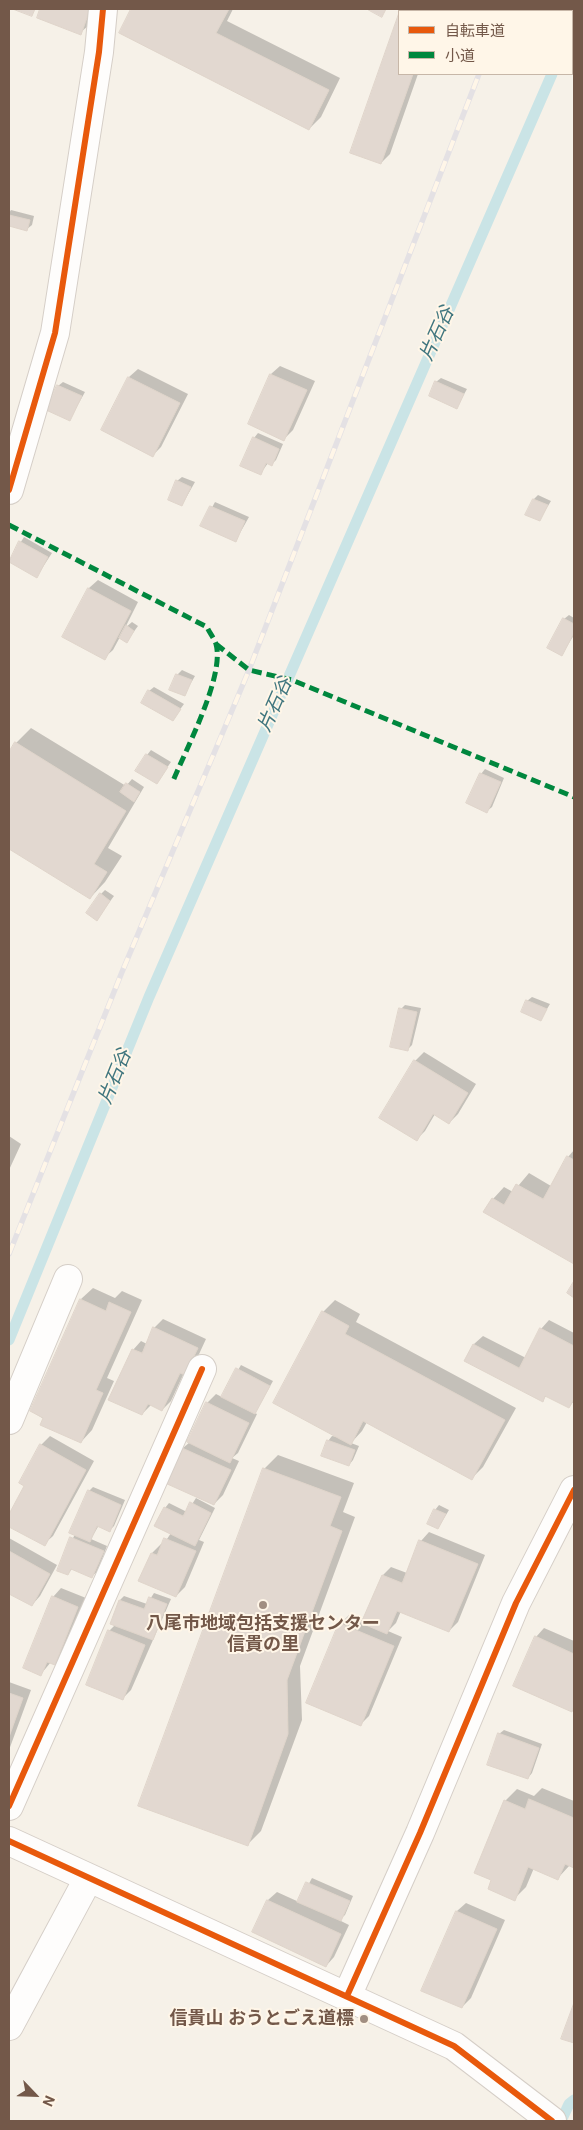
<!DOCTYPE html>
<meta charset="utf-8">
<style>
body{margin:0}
#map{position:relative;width:583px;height:2130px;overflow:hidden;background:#f6f1e8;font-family:Roboto,"Noto Sans JP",sans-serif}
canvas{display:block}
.frame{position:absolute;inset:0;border:10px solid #735849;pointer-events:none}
.legend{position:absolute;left:398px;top:10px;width:175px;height:65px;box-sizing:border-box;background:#fff6e8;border:1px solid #c7b7a8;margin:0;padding:6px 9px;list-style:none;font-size:15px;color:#735849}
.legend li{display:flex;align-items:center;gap:10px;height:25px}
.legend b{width:25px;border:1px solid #c7b7a8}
.north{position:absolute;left:10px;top:2070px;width:50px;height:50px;-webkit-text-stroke:4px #fff6e8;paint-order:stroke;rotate:114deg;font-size:14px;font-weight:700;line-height:20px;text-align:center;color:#735849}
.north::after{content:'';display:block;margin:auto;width:18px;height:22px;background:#735849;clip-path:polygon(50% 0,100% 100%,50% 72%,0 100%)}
</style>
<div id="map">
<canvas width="583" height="2130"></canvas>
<div class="frame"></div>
<ul class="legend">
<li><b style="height:6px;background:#e8590c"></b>自転車道</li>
<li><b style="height:6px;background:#00873e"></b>小道</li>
</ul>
<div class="north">N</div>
</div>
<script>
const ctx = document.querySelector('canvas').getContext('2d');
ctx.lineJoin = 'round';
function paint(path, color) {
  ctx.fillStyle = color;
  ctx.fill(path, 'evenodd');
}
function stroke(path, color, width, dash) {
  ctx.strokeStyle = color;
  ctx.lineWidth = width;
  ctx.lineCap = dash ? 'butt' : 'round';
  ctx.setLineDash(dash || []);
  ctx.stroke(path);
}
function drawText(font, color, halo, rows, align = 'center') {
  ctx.font = font + ' Roboto,"Noto Sans JP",sans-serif';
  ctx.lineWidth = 4;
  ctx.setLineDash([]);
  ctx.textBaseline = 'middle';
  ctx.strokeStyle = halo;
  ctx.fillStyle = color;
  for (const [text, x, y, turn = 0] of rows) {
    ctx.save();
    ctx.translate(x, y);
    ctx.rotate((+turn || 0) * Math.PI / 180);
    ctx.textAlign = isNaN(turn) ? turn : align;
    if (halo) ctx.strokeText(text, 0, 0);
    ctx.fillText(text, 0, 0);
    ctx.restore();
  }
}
const shadow = new Path2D(`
 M42 9H95L89 25 80 33 38 17Z
 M133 9H233L227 21 340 78 321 117 309 129 120 33Z
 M402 9H441L440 11H401Z
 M399 17V74H418L390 154 381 163 352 152Z
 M11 210 34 216 32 225 27 229 9 225V213Z
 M280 366 315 381 293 430 284 439 271 374Z
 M138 369 188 394 161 447 152 456 102 430 129 377Z
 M441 378 467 389 457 407 436 382Z
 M63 382 85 392 70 419 58 386Z
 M258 433 283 444 276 460 272 464 268 463 261 473 254 438Z
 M182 477 195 482 182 505 177 481Z
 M538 495 551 501 540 519 534 499Z
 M215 502 249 517 236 540 202 526Z
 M24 537 52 553 37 576 9 561Z
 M98 580 138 602 125 628 132 622 138 626 127 641 120 637 113 650 104 658 63 636 89 588Z
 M569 615 574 618V635L562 654 564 619Z
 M182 670 195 676 184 695 177 675Z
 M154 687 184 704 173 719 149 691Z
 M31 728 126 786 132 779 144 787 108 848 122 856 105 882 90 898 9 848V754L16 743Z
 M151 750 171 762 157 782 147 755Z
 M485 769 504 778 492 807 487 811 481 774Z
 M105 890 114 896 97 919 101 894Z
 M532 997 550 1004 541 1019 527 1001Z
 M405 1005 421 1008 412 1045 407 1050 401 1009Z
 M424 1052 476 1084 458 1114 449 1123 435 1114 425 1131 417 1139 380 1117 415 1061Z
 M9 1136 21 1144 9 1170Z
 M574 1150V1261L573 1262 493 1199 504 1187 513 1192 529 1173 551 1186 568 1157Z
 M93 1288 115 1298 122 1291 142 1300 107 1378 114 1381 92 1430 81 1442 31 1411 81 1299Z
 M335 1300 360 1314 356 1322 516 1408 483 1467 472 1478 367 1422 362 1431 351 1443 359 1446 353 1460 349 1465 328 1441 332 1436 338 1437 323 1312Z
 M163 1319 206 1339 194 1365 184 1373 171 1401 162 1410 152 1404 142 1414 133 1350 141 1341 147 1344 154 1328Z
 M549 1320 574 1333V1401L569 1407 547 1395 543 1400 466 1360 474 1344 483 1336 526 1358 541 1329Z
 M241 1365 273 1381 255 1413 257 1414 238 1453 232 1458 239 1461 223 1495 214 1504 167 1482 183 1448 190 1442 207 1403 216 1394 222 1397Z
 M50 1436 94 1461 53 1536 44 1544 9 1525V1516L26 1485 41 1445Z
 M278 1455 354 1483 343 1512 355 1517 300 1666 302 1720 261 1831 247 1845 264 1469Z
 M93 1487 125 1500 114 1526 110 1530 99 1525 91 1539 107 1546 97 1572 92 1576 72 1569 68 1574 58 1570 75 1534 89 1491Z
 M196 1498 215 1508 199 1540 204 1542 185 1587 176 1596 140 1580 152 1553 161 1544 163 1545 171 1533 165 1508 169 1503 187 1512Z
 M439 1505 449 1510 438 1528 435 1510Z
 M429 1532 485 1555 458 1622 449 1631 401 1611 396 1623 388 1631 402 1637 369 1716 361 1724 340 1624 349 1615 364 1621 383 1575 391 1567 407 1573 421 1541Z
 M9 1538 57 1565 40 1596 32 1605 9 1592Z
 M61 1588 86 1598 63 1655 55 1664 51 1662 41 1674 53 1597Z
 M154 1593 171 1599 131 1690 122 1699 109 1631 115 1625 120 1600 124 1596 147 1604Z
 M544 1628 574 1641V1707L571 1710 536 1637Z
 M9 1682 31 1690 9 1750Z
 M504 1730 542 1744 532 1773 528 1778 499 1734Z
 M542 1788 574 1801V1866L570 1865 558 1878 534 1868 526 1887 514 1899 493 1879 505 1801 517 1789 534 1796Z
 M312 1878 353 1896 345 1915 339 1920 349 1925 334 1957 326 1966 253 1932 268 1900 277 1892 299 1902Z
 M466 1903 505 1920 471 1998 462 2007 457 1911Z`);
const stream = new Path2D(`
 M572 28 574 22
 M9 1340 149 997 552 74
 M561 2121 569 2104 574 2100`);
const building = new Path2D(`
 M13 9H35L32 16Z
 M40 9H90L81 35 37 18Z
 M131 9H229L216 33 329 90 309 130 119 33Z
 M367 9H386L382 17Z
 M399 13V74H413L381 164 350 153Z
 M9 215 30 220 27 231 9 226Z
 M270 374 307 390 284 441 248 424Z
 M128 377 180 403 153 457 101 430Z
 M435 381 464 394 457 409 429 396Z
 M57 385 82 396 70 421 46 410Z
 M253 437 279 449 272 466 266 463 261 475 240 466Z
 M176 480 191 487 182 506 168 500Z
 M533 499 548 505 540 521 525 515Z
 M210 506 245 521 236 542 200 526Z
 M19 541 48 557 37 578 9 562Z
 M88 588 131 611 105 660 62 637Z
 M563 618 574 624V633L562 656 547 648Z
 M126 625 134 631 127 643 119 638Z
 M176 674 192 680 185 696 169 690Z
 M148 690 181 709 173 721 141 703Z
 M15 742 126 811 94 864 107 872 90 899 9 849V752Z
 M146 754 168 767 157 784 135 771Z
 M480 773 501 782 487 813 466 803Z
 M126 783 140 792 134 802 120 792Z
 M100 893 110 901 97 921 86 913Z
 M526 1000 547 1009 541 1021 521 1012Z
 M399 1008 417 1012 408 1051 390 1047Z
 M414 1060 468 1093 449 1124 433 1114 417 1141 379 1118Z
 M567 1156 574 1160V1264L483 1212 492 1198 504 1205 516 1184 543 1199Z
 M574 1281V1298L567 1293Z
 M80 1299 106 1311 109 1302 131 1312 96 1390 103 1393 81 1443 40 1425 43 1418 30 1411Z
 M322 1311 349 1326 345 1334 505 1420 472 1480 363 1421 351 1445 273 1403Z
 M153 1327 198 1348 185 1375 180 1373 162 1411 148 1404 142 1415 108 1400 132 1349 142 1353Z
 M540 1328 574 1346V1399L569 1408 545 1396 543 1402 464 1361 473 1344 519 1368Z
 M236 1368 270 1386 255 1414 221 1397Z
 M206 1402 249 1423 230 1463 187 1442Z
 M327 1440 355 1450 349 1466 321 1456Z
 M40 1444 86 1470 45 1546 9 1527V1514L24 1486 19 1483Z
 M182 1448 231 1470 214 1505 165 1483Z
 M263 1468 341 1497 330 1526 342 1531 287 1680 288 1734 248 1846 138 1806Z
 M88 1490 121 1505 110 1532 97 1526 90 1542 69 1533Z
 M190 1502 211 1513 195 1546 154 1526 164 1507 183 1516Z
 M434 1509 446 1514 438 1529 427 1524Z
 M70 1537 104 1551 92 1578 71 1569 68 1575 57 1571Z
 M164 1538 196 1551 176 1597 138 1581 151 1553 157 1555Z
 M419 1540 478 1564 449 1632 397 1611 387 1634 361 1623 382 1575 402 1583Z
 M9 1551 50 1574 32 1606 9 1594Z
 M52 1596 78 1607 55 1665 47 1662 41 1676 23 1668Z
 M149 1597 167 1604 153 1640 110 1624 119 1600 144 1609Z
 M339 1623 394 1646 361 1726 306 1703Z
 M108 1630 145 1645 123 1700 86 1685Z
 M535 1636 574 1654V1706L572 1712 513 1686Z
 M9 1693 23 1698 9 1737Z
 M498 1733 539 1748 528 1779 487 1765Z
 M529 1799 574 1818V1868L565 1864 558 1880 528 1867 515 1901 488 1889 491 1880 474 1873 504 1800 525 1809Z
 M306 1882 350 1901 341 1921 297 1902Z
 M267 1900 341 1934 326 1967 252 1932Z
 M456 1911 497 1929 462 2008 421 1991Z
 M574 2003V2043L561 2039Z`);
const minor = new Path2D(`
 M9 490 55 333 99 52 103 9
 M9 1420 68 1279
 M9 1806 202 1369
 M9 1841 454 2046 552 2121
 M347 1996 420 1833 516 1603 574 1490
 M9 2026 88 1879`);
const rail = new Path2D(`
 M504 11 505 9
 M9 1254 122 972 249 670 479 74`);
const quiet = new Path2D(`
 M9 525 207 627C209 632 214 638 216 644 225 676 186 749 173 781
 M216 644 249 670 292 680 574 797`);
const cycleway = new Path2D(`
 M9 490 55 333 99 52 103 9
 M9 1806 202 1369
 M9 1841 454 2046 552 2121
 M347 1996 420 1833 516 1603 574 1490`);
const markers = [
 [263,1605,5,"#a18e81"],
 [364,2019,5,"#a18e81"]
];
const poiNames = [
 ["八尾市地域包括支援センター",263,1624],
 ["信貴の里",263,1645],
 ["信貴山 おうとごえ道標",354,2019,"right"]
];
const waterNames = [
 ["片石谷",438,334,-66],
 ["片石谷",276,705,-66],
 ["片石谷",116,1077,-68]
];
paint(shadow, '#0003');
stroke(stream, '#cae4e6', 11);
paint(building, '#e2d8d0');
stroke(building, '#dfd4ca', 1);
stroke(minor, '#d5cec7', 30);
stroke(minor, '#fefdfc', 28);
stroke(rail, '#e4e1e4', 5.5);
stroke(rail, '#fff6e8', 4, [11]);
stroke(quiet, '#00873e', 5, [10, 5]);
stroke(cycleway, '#e8590c', 6);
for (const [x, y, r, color] of markers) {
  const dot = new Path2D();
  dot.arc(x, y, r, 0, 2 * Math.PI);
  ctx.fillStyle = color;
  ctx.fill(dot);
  stroke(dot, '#fff6e8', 2);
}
drawText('bold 18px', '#735849', '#fff6e8', poiNames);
drawText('italic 19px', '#40767f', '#fff6e8', waterNames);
</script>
